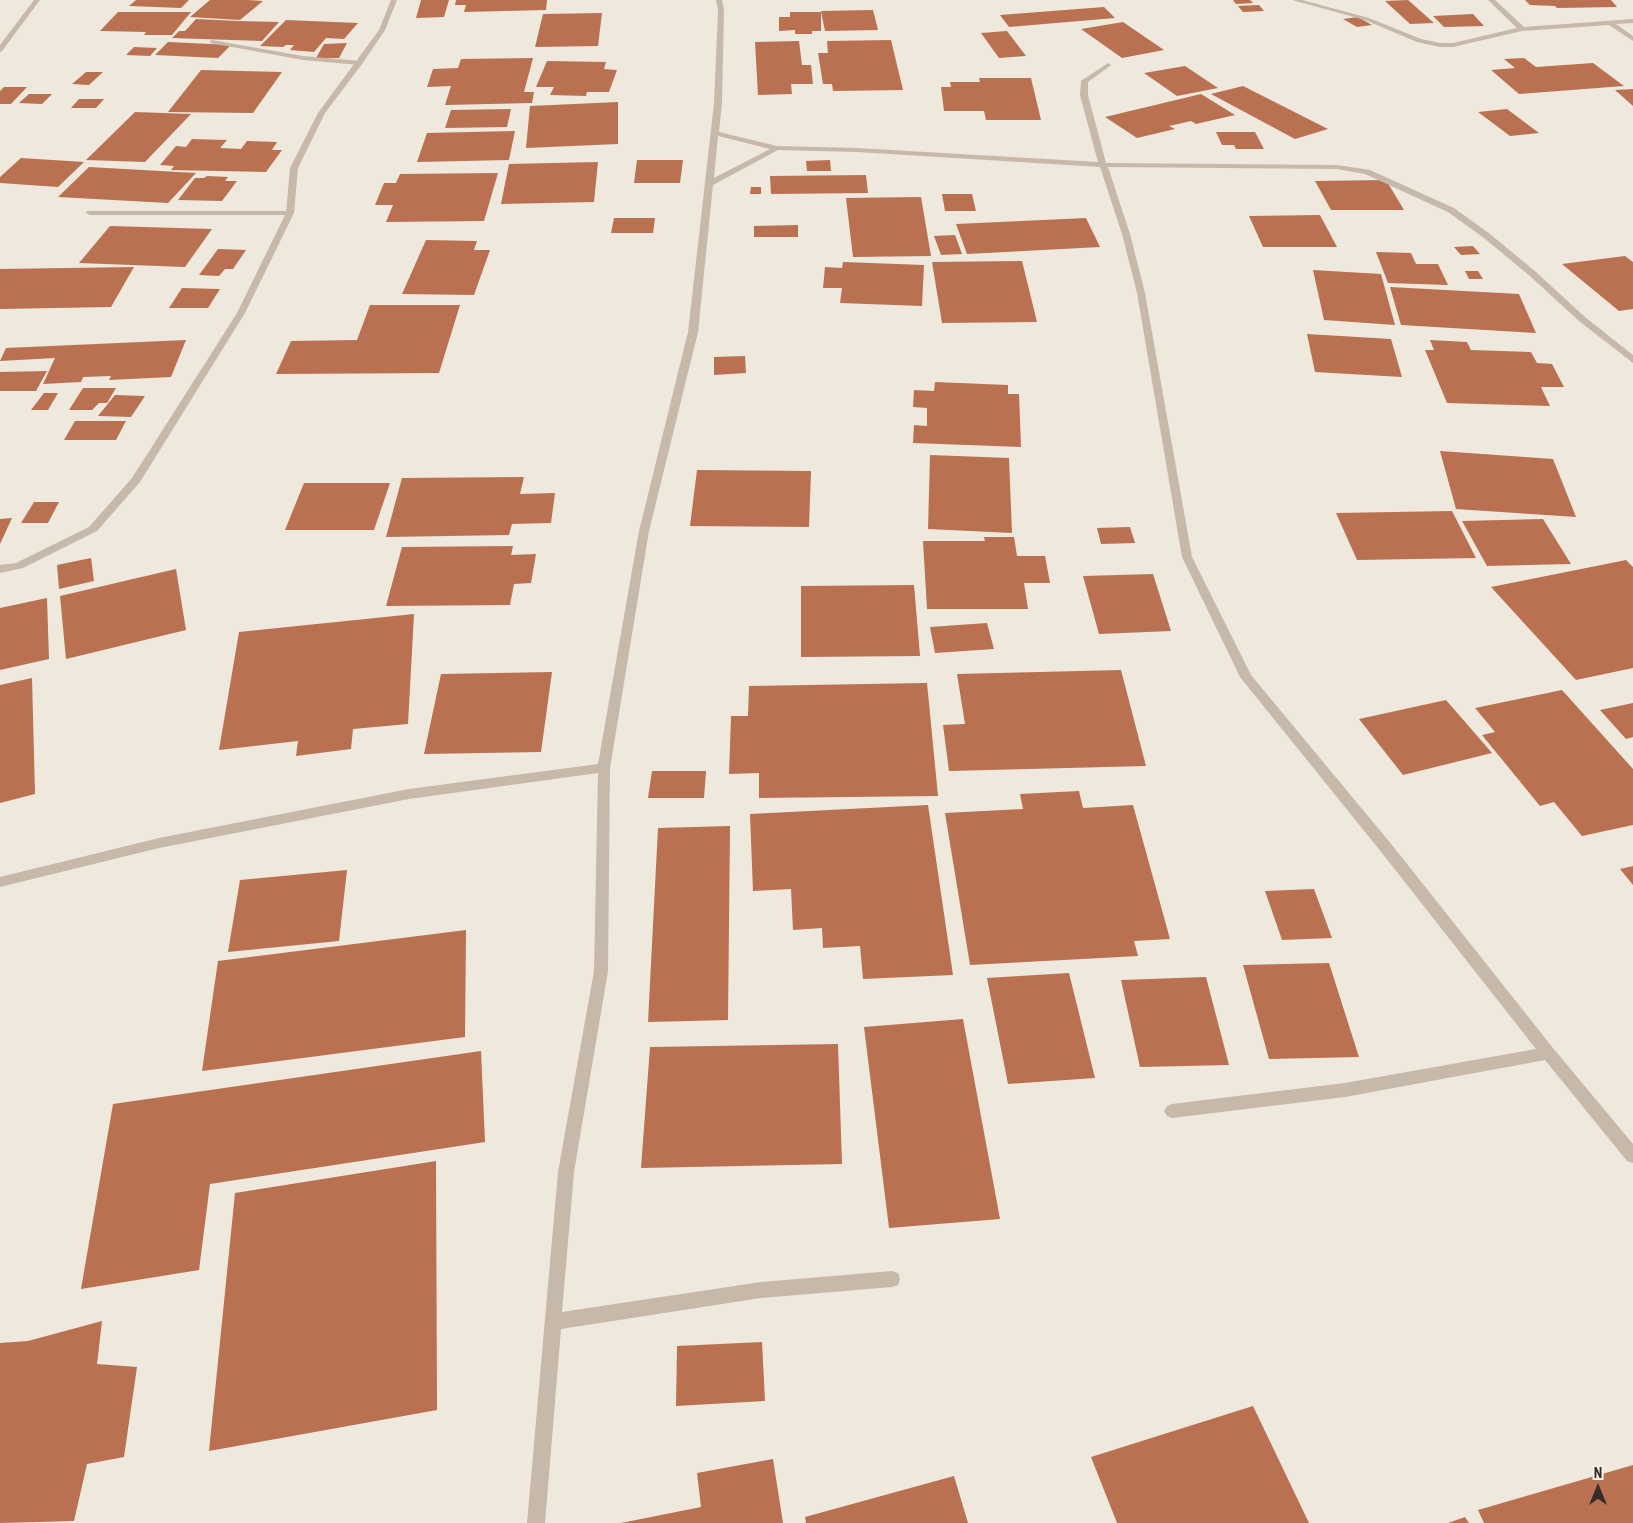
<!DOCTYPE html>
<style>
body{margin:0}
#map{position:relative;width:1633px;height:1523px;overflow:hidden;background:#efe8dd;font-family:"Roboto Condensed",sans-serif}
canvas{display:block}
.north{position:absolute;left:1573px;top:1463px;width:50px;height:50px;-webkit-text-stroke:4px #f8f2e9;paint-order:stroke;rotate:0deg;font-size:14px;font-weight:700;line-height:20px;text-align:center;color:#352d29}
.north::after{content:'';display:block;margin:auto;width:18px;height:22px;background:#352d29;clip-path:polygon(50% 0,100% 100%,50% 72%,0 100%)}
</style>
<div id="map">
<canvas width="1633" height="1523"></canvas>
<div class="north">N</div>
</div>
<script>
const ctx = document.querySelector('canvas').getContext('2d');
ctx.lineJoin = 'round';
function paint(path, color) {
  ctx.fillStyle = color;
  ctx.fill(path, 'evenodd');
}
const building = new Path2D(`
 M136 0H189L181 8 129 6Z
 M210 0H248L263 1 240 20 190 17Z
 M421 0H449L444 17 416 18Z
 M456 0H547L546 10 464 12 466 5H455Z
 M1233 0H1250L1253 3 1236 4Z
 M1408 0 1434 23 1410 24 1385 1Z
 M1525 0H1611L1617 7 1557 8 1555 6 1530 5Z
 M1259 5 1264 11 1243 12 1238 6Z
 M1104 7 1115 18 1009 27 1000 15Z
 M873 10 878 30 825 31 821 11Z
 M118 12H191L172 35H144L146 32 100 31Z
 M790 12H821V31H812V34H795V30L779 31V17H790Z
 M602 13 598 46 535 47 543 14Z
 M1473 14 1484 26 1444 27 1433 16Z
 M1358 17 1372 25 1357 27 1343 19Z
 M196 19 238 21 279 22 262 41 172 38 179 31H185Z
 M286 20 358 23 344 39 326 38 314 52 290 50 294 45H286L283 47 260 46Z
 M1123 22 1164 50 1122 58 1081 29Z
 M1007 31 1026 56 999 58 981 33Z
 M891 40 903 90 833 91 832 84H823L818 53H828L827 41Z
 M799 41 802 65H811L813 84H791L792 94 758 95 755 42Z
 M168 42 231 45 218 58 155 55Z
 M347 43 339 58H316L324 44Z
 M134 47 157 48 150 56 126 55Z
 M533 58 524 92H534L532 103 445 105 451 86 427 87 433 69 458 68 461 59Z
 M1524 58 1536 67 1593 63 1624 86 1519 94 1491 70 1515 68 1504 59Z
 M547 61 606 62 604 69 617 70 609 92H587L586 96 550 95 554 87H536Z
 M1185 66 1218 88 1177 96 1144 73Z
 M201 70 282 72 253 113 168 112Z
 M86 72H103L89 85 72 84Z
 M979 78H1031L1041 120H986L984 111H944L941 87H951L950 82H980Z
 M1243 86 1328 129 1295 139 1211 94Z
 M4 87H27L11 104H0V91Z
 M1633 89V106L1615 90Z
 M29 94H52L42 104 19 103Z
 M1201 94 1235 115 1196 124 1191 121 1169 126 1175 129 1137 138 1105 117Z
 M79 99H104L96 108H71Z
 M618 102V144L526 148 530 106Z
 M511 109 507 127 445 128 451 110Z
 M1507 109 1539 133 1510 136 1478 112Z
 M135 112 191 114 145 162 86 160Z
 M515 131 509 160 417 162 427 133Z
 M1216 132H1255L1264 149H1236L1234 145H1222Z
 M192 139 227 140 220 148 241 149 247 141 277 142 272 150H282L266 172 171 170 174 166 160 165 176 146 186 147Z
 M21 158 84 162 58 187 0 183V177Z
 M637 160H683L680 183H634Z
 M830 160 831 171H807L806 161Z
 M598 162 594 202 501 204 509 164Z
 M89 167 196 173 168 203 58 197Z
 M498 173 484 221 386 222 393 205H375L384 183H396L400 174Z
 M866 175 868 193 771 194 770 176Z
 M207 176 228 177 225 181H237L222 201 178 200 195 178H204Z
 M1386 180 1404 210H1331L1315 181Z
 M751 187H761V194H750Z
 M942 194H972L976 211H945Z
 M921 197 931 256 853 257 846 198Z
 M1320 215 1337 247H1263L1249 216Z
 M614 218H655L653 233H611Z
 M1086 218 1100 247 967 254 956 224Z
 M798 225V237H754V226Z
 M110 226 212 229 185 267 79 263Z
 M955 235 962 254 941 255 934 236Z
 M426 240 477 241 474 250H490L474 295 402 294Z
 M1473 246 1480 254 1461 255 1454 247Z
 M218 249 246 250 233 269H225L219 276 199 275Z
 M1376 252 1411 253 1416 264H1438L1448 285 1388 283Z
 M1625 256 1633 262V309L1619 311 1562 264Z
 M1022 261 1037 322 942 323 932 262Z
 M843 262 924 265 922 306 840 303 842 288H823L825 267 842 268Z
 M134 267 111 307 0 309V269Z
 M1313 270 1381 274 1395 325 1324 320Z
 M1465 271H1478L1483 279H1469Z
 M1390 287 1519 294 1536 333 1401 325Z
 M182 288 220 289 208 308H169Z
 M370 305H460L439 373 276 374 291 341 357 340Z
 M1307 334 1391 339 1402 377 1315 372Z
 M186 340 171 377 109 380 111 376 83 377 81 382 43 384 55 358 0 361 6 348Z
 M1430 340 1467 342 1471 350 1531 352 1537 363 1552 364 1564 387H1541L1550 406 1447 403 1425 350H1434Z
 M745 356 746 373 714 375V357Z
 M47 371 36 391H0V372Z
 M935 382 1008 385V394H1019L1021 447 913 443 914 425 927 426V408L913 407 914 390 934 391Z
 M83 388H116L107 403H99L92 410H69Z
 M44 393H58L48 410H31Z
 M115 395 145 396 131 417 98 416Z
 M75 421H126L116 440H64Z
 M1440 451 1553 459 1576 517 1456 509Z
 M930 455 1009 458 1012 533 928 529Z
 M697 470 811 471 809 527 690 526Z
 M524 477 520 494 555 493 551 523 512 524 509 535 386 537 402 478Z
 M304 483H390L374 530H285Z
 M34 502H59L48 523H21Z
 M1452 511 1476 558 1357 560 1336 513Z
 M12 518 0 544V519Z
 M1543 519 1571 564 1487 566 1462 521Z
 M1130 527 1135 543 1101 544 1097 528Z
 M984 537H1014L1017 556H1045L1050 583H1024L1028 609H927L923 541H985Z
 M513 546 511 555 536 554 531 583 514 584 510 605 386 606 402 547Z
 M91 558 94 581 59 589 57 565Z
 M1626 560 1633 567V668L1576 680 1491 587Z
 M176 569 186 630 66 659 60 596Z
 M1153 574 1171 631 1099 634 1083 576Z
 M914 585 920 656 801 657V586Z
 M47 598 49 659 0 670V608Z
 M414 614 408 724 353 729 351 749 296 756 298 741 219 750 239 632Z
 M987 623 994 649 935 653 930 627Z
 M1121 670 1146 766 949 771 943 725 965 724 957 674Z
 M552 672 541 752 424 754 441 674Z
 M32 678 35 794 0 803V685Z
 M927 683 938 796 759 798V773L729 774 731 716H748L749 686Z
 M1562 690 1633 769V825L1582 836 1554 802 1540 806 1482 735 1495 732 1475 708Z
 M1446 700 1492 753 1403 775 1359 719Z
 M1633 703V737L1626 739 1600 710Z
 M652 771H706L704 798H648Z
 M1079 791 1083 808 1133 805 1170 939 1134 941 1138 956 970 965 945 813 1023 809 1020 794Z
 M928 805 953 975 863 979 860 946 823 948 822 928 793 930 791 889 753 891 750 814Z
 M730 826 728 1020 648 1022 658 828Z
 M1633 866V885L1620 869Z
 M347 870 339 941 228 952 240 880Z
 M1314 889 1332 938 1282 940 1265 891Z
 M466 930 465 1037 202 1071 218 961Z
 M1329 963 1359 1057 1269 1059 1243 965Z
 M1069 973 1095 1078 1008 1084 987 978Z
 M1206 977 1229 1065 1140 1067 1121 980Z
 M963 1019 1000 1219 889 1228 864 1027Z
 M838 1044 842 1164 641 1168 650 1047Z
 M481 1051 485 1142 210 1184 199 1270 81 1289 113 1104Z
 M436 1161 437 1410 209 1451 235 1193Z
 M102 1321 97 1364 137 1367 124 1457 87 1464 74 1521 0 1523V1343L28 1341Z
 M762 1342 765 1401 676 1406 677 1346Z
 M1253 1406 1309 1523H1117L1091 1457Z
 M773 1459 783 1523H621L701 1507 697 1473Z
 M1633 1465V1523H1484L1478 1510Z
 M954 1476 968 1523H806L805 1517Z
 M1465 1517 1469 1523H1448Z`);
const lane = new Path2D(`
 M212 40 303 56 360 61 363 63 360 65 303 60 210 43V41Z
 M87 211H290L294 213 290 215H90L86 213Z`);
const street = new Path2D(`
 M34 0H40L2 51 0 52V45Z
 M391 0H397L385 30 362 64 325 113 298 168 294 213 245 313 140 482 97 531 23 568 0 573V565L16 563 89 527 132 478 237 313 286 213 290 168 318 113 379 30Z
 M716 0H722L724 10 722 103 719 132 777 146 857 148 1098 162 1080 95 1081 81 1108 63 1111 65 1110 66 1088 82V95L1106 163 1337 165 1370 170 1454 208 1490 234 1536 272 1585 317 1633 355V363L1579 321 1530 276 1484 238 1448 212 1365 174 1337 169 1108 167 1130 234 1145 293 1192 557 1251 675 1392 845 1553 1048 1633 1144V1163L1627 1161 1545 1060 1345 1097 1172 1118 1167 1116 1164 1111 1167 1106 1172 1104 1345 1083 1536 1049 1382 853 1240 677 1182 557 1137 293 1122 234 1100 167 857 152 778 150 713 185 698 332 649 531 610 768 608 971 574 1172 562 1312 761 1282 892 1271 898 1273 900 1279 898 1285 892 1287 761 1298 561 1329 545 1523H527L558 1172 594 971 598 773 409 799 159 848 0 887V877L159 838 409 789 598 764 639 531 688 332 714 103 718 10ZM718 136 770 149 714 178Z
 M1292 0H1302L1369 18 1421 39 1440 43H1453L1517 28 1488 0H1495L1524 27 1633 19V23L1616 24 1633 36V41L1609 25 1522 31 1453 47H1440L1417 42 1365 20Z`);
paint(building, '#b97152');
paint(lane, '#c6b9aa');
paint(street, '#c6b9aa');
</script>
